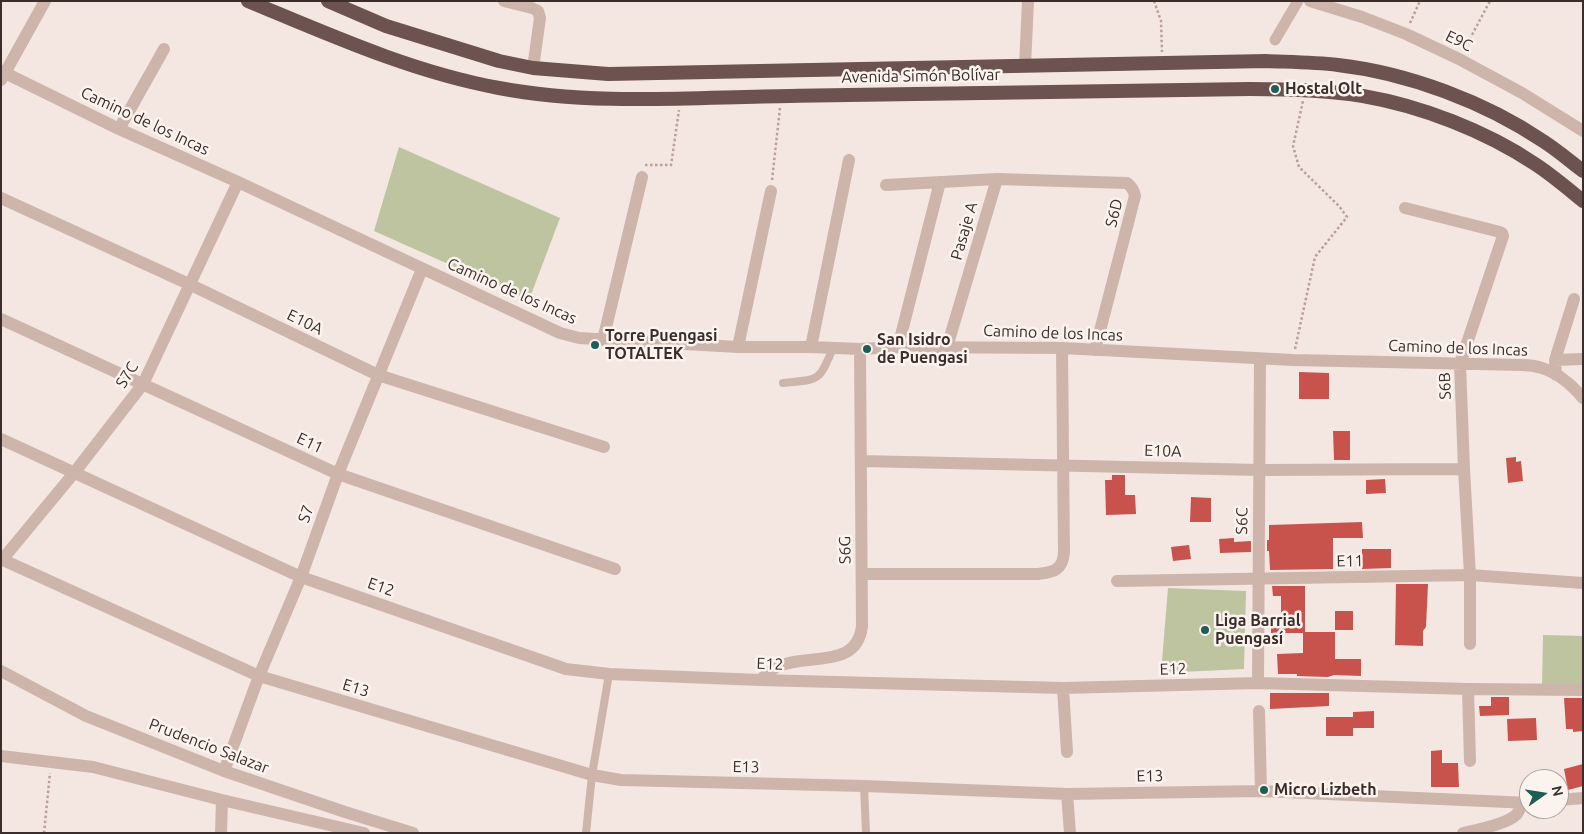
<!DOCTYPE html>
<meta charset="utf-8">
<style>
body{margin:0}
#map{position:relative;width:1584px;height:834px;overflow:hidden;background:#f4e7e1;font-family:Ubuntu,sans-serif}
canvas{display:block}
.frame{position:absolute;inset:0;border:2px solid #3b2d2b;pointer-events:none}
.north{position:absolute;left:1519px;top:769px;width:50px;height:50px;box-sizing:border-box;background:#fbf3ee;border:1px solid #aea4a0;border-radius:50%;rotate:77deg;font-size:14px;font-weight:700;line-height:20px;text-align:center;color:#3b2d2b}
.north::after{content:'';display:block;margin:auto;width:18px;height:22px;background:#205d56;clip-path:polygon(50% 0,100% 100%,50% 72%,0 100%)}
</style>
<div id="map">
<canvas width="1584" height="834"></canvas>
<div class="frame"></div>
<div class="north">N</div>
</div>
<script>
const ctx = document.querySelector('canvas').getContext('2d');
ctx.lineJoin = 'round';
function paint(path, color) {
  ctx.fillStyle = color;
  ctx.fill(path, 'evenodd');
}
function stroke(path, color, width, dash) {
  ctx.strokeStyle = color;
  ctx.lineWidth = width;
  ctx.lineCap = dash ? 'butt' : 'round';
  ctx.setLineDash(dash || []);
  ctx.stroke(path);
}
function drawText(font, color, halo, rows, align = 'center') {
  ctx.font = font + ' Ubuntu,sans-serif';
  ctx.lineWidth = 5;
  ctx.setLineDash([]);
  ctx.textBaseline = 'middle';
  ctx.strokeStyle = halo;
  ctx.fillStyle = color;
  for (const [text, x, y, turn = 0] of rows) {
    ctx.save();
    ctx.translate(x, y);
    ctx.rotate((+turn || 0) * Math.PI / 180);
    ctx.textAlign = isNaN(turn) ? turn : align;
    if (halo) ctx.strokeText(text, 0, 0);
    ctx.fillText(text, 0, 0);
    ctx.restore();
  }
}
const green = new Path2D(`
 M399 147 560 218 529 300 374 231Z
 M1168 588 1246 591 1244 669 1161 673Z
 M1543 635 1583 636V684H1542Z`);
const building = new Path2D(`
 M1299 372 1329 373V399H1299Z
 M1333 431H1350V460H1334Z
 M1516 457V462L1521 461 1523 481 1508 483 1506 458Z
 M1112 475H1125V495H1135L1136 514 1106 515 1105 480H1112Z
 M1385 479 1386 493 1366 494V480Z
 M1191 497 1211 498V522H1190Z
 M1362 522 1363 538H1333V569L1270 570 1269 551H1267V540H1269V525Z
 M1234 538V542L1251 541V552L1220 553 1219 539Z
 M1189 545 1191 559 1173 561 1171 547Z
 M1362 549H1391V568L1362 569Z
 M1396 584H1428L1426 627 1423 631V646L1395 645Z
 M1272 586H1305V632H1335V659H1361V676L1334 675 1328 677 1297 676V674H1278L1277 654 1303 653V633H1271V621H1281V596H1273Z
 M1335 611H1353V630H1335Z
 M1270 693H1329V706L1270 709Z
 M1491 697H1509V715L1480 716 1479 706H1491Z
 M1564 698H1583V731L1573 732V729H1566Z
 M1374 711V728H1353V736H1326V717H1353V712Z
 M1536 718 1537 740 1508 741 1507 719Z
 M1442 750V763H1458L1459 787H1431V751Z
 M1583 764V786L1568 790 1564 769Z`);
const path = new Path2D(`
 M1154 1 1161 21 1162 52
 M1410 23 1420 1
 M1465 48 1490 1
 M645 165H671L679 110
 M772 180 780 108
 M1295 349 1315 257 1347 217 1339 206 1299 167 1293 146 1303 101
 M44 833 50 773`);
const service = new Path2D(`
 M783 383C820 379 818 383 833 348
 M864 786 866 833
 M586 833 592 775 609 674`);
const pedestrian = new Path2D(`
 M1275 40 1298 1`);
const minor = new Path2D(`
 M504 1 532 8 538 11 540 18 533 68
 M1310 1 1362 17 1406 34 1459 59 1522 93 1583 131
 M1025 66 1028 1
 M1 71 119 129 238 182 560 333 579 338 738 347H811L860 349 898 347 1062 348 1293 360 1522 365C1528 365 1536 366 1542 368 1558 373 1572 385 1583 398
 M1 80 45 1
 M119 129 164 49
 M886 185 997 179 1127 183C1132 187 1134 190 1135 196L1095 350
 M1 198 191 285 378 375 604 447
 M1405 208 1500 232 1502 233 1503 236 1460 364 1464 469 1470 575V644
 M1 319 338 474 615 569
 M603 340 642 177
 M738 347 771 191
 M811 347 849 160
 M898 347 940 182
 M947 347 997 179
 M1555 360 1583 359
 M1556 375 1555 360 1574 299
 M1 439 301 577 566 669 609 674 760 680 1063 688 1258 683 1468 689 1583 690
 M861 461 1260 470 1464 469
 M1 559 259 676 592 775 621 780 864 786 1067 794 1261 791 1529 803
 M2 560 74 473 143 384 238 182
 M862 574H1038C1054 572 1063 570 1064 552L1062 348
 M1117 581 1470 575 1583 583
 M1 671 86 716 224 771 345 812 413 833
 M760 680C766 675 771 669 779 666 807 653 857 670 862 626L860 349
 M1258 683 1260 359
 M1063 688 1067 752
 M1468 689 1470 761
 M1259 711 1261 791
 M1 756 93 767 222 800 364 833
 M224 771 259 676 301 577 338 474 422 269
 M1067 794 1070 833
 M1559 800 1583 798
 M221 833 222 800
 M1463 833C1477 830 1508 824 1517 814 1519 811 1521 806 1522 803`);
const trunk = new Path2D(`
 M248 1C330 35 412 72 499 88 593 106 695 97 790 96 943 93 1096 91 1250 89 1287 89 1326 90 1363 96 1421 106 1486 131 1535 164 1552 175 1567 188 1583 201
 M328 1 386 26 499 61 533 68 608 74 1266 61C1290 62 1314 62 1338 65 1408 73 1485 102 1543 141 1557 150 1570 161 1583 171`);
const markers = [
 [1275,89,5,"#205d56"],
 [595,345,5,"#205d56"],
 [867,349,5,"#205d56"],
 [1205,630,5,"#205d56"],
 [1264,790,5,"#205d56"]
];
const streetNames = [
 ["E9C",1459,41,26],
 ["Avenida Simón Bolívar",921,76,-1],
 ["Camino de los Incas",145,121,25],
 ["S6D",1114,213,-76],
 ["Pasaje A",964,231,-74],
 ["Camino de los Incas",512,291,24],
 ["E10A",305,322,26],
 ["Camino de los Incas",1053,333,2],
 ["Camino de los Incas",1458,348,2],
 ["S7C",127,375,-58],
 ["S6B",1445,386,-92],
 ["E11",310,443,25],
 ["E10A",1163,451,2],
 ["S7",306,514,-70],
 ["S6C",1242,521,-89],
 ["S6G",845,550,-91],
 ["E11",1350,561,-1],
 ["E12",381,587,19],
 ["E12",770,664,2],
 ["E12",1173,669,-2],
 ["E13",356,688,17],
 ["Prudencio Salazar",209,746,21],
 ["E13",746,767,1],
 ["E13",1150,776,-1]
];
const poiNames = [
 ["Hostal Olt",1285,89],
 ["Torre Puengasi",605,336],
 ["TOTALTEK",605,354],
 ["San Isidro",877,340],
 ["de Puengasi",877,358],
 ["Liga Barrial",1215,621],
 ["Puengasí",1215,639],
 ["Micro Lizbeth",1274,790]
];
paint(green, '#bec4a0');
paint(building, '#c7534c');
stroke(path, '#b99f96', 2.5, [2.5, 2.5]);
stroke(service, '#cdb5ac', 8);
stroke(pedestrian, '#cdb5ac', 11);
stroke(minor, '#cdb5ac', 12);
stroke(trunk, '#6c534f', 14);
for (const [x, y, r, color] of markers) {
  const dot = new Path2D();
  dot.arc(x, y, r, 0, 2 * Math.PI);
  ctx.fillStyle = color;
  ctx.fill(dot);
  stroke(dot, '#fbf3ee', 2);
}
drawText('16px', '#3b2d2b', '#fbf3ee', streetNames);
drawText('bold 16px', '#3b2d2b', '#fbf3ee', poiNames, 'left');
</script>
